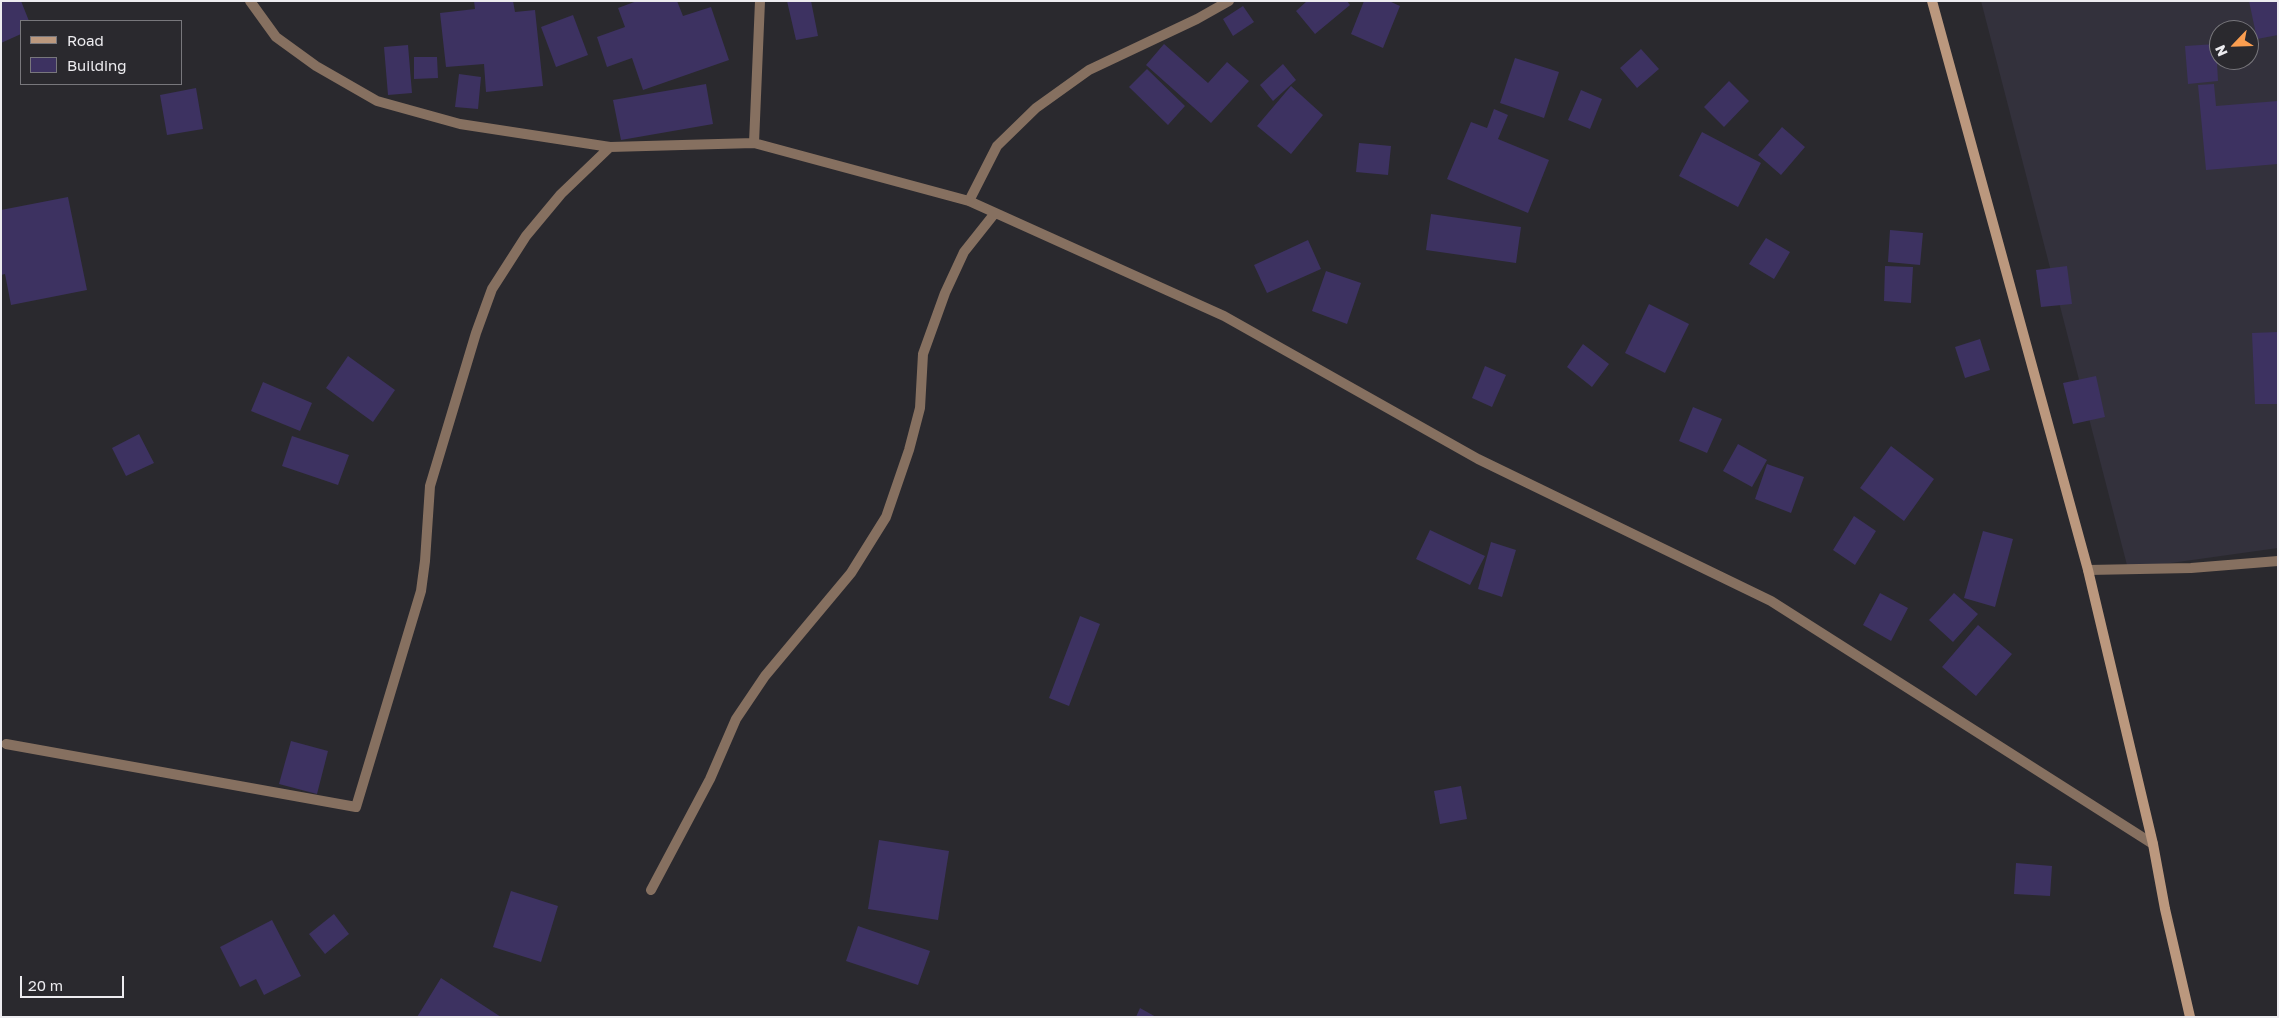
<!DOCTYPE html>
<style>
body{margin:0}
#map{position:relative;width:2279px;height:1018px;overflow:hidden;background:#2a292e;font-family:"Golos Text",sans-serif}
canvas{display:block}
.frame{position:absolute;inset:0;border:2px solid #edecf0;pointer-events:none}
.legend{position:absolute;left:20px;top:20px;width:162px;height:65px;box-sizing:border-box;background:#2a292e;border:1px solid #78777c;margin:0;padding:6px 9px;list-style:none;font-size:15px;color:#edecf0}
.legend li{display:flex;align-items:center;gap:10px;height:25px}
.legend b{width:25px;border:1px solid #78777c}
.north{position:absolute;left:2209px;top:20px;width:50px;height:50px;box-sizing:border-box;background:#2a292e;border:1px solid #78777c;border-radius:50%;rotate:246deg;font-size:14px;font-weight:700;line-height:20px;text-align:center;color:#edecf0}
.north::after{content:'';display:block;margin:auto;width:18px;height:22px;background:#fb9e50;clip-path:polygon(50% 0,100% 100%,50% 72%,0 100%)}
.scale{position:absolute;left:20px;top:976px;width:104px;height:22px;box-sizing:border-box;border:2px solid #edecf0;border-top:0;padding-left:6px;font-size:15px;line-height:18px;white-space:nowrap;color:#edecf0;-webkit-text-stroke:4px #2a292e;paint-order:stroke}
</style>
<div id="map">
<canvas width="2279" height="1018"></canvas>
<div class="frame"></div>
<ul class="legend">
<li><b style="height:6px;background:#bb987e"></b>Road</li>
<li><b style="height:14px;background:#3d3261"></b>Building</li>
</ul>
<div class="north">N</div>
<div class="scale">20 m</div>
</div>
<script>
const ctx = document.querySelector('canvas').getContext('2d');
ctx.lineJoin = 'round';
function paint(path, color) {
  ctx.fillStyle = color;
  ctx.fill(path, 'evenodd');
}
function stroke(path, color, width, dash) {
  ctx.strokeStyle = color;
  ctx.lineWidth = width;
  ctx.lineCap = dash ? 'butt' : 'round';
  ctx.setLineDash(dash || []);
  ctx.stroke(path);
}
const built = new Path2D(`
 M1981 1H2278V548L2128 569ZM2219 30H2249V60H2219Z`);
const building = new Path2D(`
 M4 1H21L29 21H21V34L1 43V3Z
 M474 1H513L515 12 535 10 543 86 486 92 484 64 446 67 440 13 475 9Z
 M637 1H677L683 16 711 7 729 60 643 90 632 58 607 67 597 37 625 27 618 8Z
 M787 1H811L818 36 796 40Z
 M1307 1H1347L1350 5 1315 34 1296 11Z
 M1364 1H1389L1400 6 1383 48 1351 34Z
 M2249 1H2278V35L2257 39Z
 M1243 6 1254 22 1233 36 1223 19Z
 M573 15 588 55 556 67 541 27Z
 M1164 44 1208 83 1227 62 1249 81 1211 123 1146 65Z
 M2216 44 2218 81 2188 84 2185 46Z
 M408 45 412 93 388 95 384 47Z
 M1641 49 1659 69 1637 88 1620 68Z
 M414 57H437L438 78 414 79Z
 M1515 58 1559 72 1544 118 1500 103Z
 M1283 64 1296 80 1273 101 1260 85Z
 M1147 69 1185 106 1168 125 1129 87Z
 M459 74 481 77 478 109 455 107Z
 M1729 81 1749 101 1724 127 1704 107Z
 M706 84 713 124 621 140 613 100Z
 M2214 84 2216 106 2278 101V164L2206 170 2198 85Z
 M1291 86 1323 115 1291 154 1257 126Z
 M196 88 203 129 167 135 160 95Z
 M1581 90 1602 99 1590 129 1568 120Z
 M1494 109 1508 115 1498 139 1549 160 1528 213 1447 179 1471 122 1487 128Z
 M1782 127 1805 147 1781 175 1758 155Z
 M1702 132 1761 163 1738 207 1679 176Z
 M1359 143 1391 146 1388 175 1356 172Z
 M68 197 87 290 11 305 5 274 1 275V210Z
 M1431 214 1521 227 1516 263 1426 250Z
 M1890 230 1923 233 1920 265 1888 262Z
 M1766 238 1790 252 1774 279 1749 264Z
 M1308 240 1321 269 1267 293 1254 265Z
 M1885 266 1913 267 1911 303 1884 301Z
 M2067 266 2072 304 2041 307 2036 270Z
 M1326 271 1361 283 1347 324 1312 311Z
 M1649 304 1689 324 1665 373 1625 353Z
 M2278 332V404H2255L2252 333Z
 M1980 339 1990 370 1965 378 1955 347Z
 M1583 344 1609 364 1592 387 1567 367Z
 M348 356 395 390 373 422 326 388Z
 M1485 366 1506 375 1492 407 1472 398Z
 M2096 376 2105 417 2073 424 2063 383Z
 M263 382 312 403 300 431 251 411Z
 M1693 407 1722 419 1707 453 1679 441Z
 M139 434 154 463 126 476 112 448Z
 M292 436 349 455 338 485 282 466Z
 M1738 444 1767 460 1752 487 1723 471Z
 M1891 446 1934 479 1904 521 1860 488Z
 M1767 464 1804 477 1791 513 1755 499Z
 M1854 516 1876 531 1855 565 1833 550Z
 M1430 530 1485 556 1470 585 1416 559Z
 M1983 531 2013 539 1995 607 1964 598Z
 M1491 542 1516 550 1502 597 1478 589Z
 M1880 593 1908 608 1891 641 1863 625Z
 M1954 593 1978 614 1953 642 1929 620Z
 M1080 616 1100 624 1069 706 1049 698Z
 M1978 625 2012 654 1976 696 1942 667Z
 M291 741 328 751 317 794 279 784Z
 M1461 786 1467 819 1440 824 1434 791Z
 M879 840 949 851 938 920 868 909Z
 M2016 863 2052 866 2050 896 2014 894Z
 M511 891 558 906 541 962 493 947Z
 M334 914 349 934 325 954 309 934Z
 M272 920 301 976 264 995 256 979 240 987 220 947Z
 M858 926 930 951 918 985 846 961Z
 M441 978 501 1017H417Z
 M1140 1008 1156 1017H1136Z`);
const street = new Path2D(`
 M250 1 276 37 316 66 377 101 460 124 610 147 754 143 969 201 1224 316 1478 459 1771 601 2153 844
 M754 143 760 1
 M969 201 997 146 1036 108 1089 70 1197 19 1229 1
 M2088 570 2191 568 2278 561
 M6 744 356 807 421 591 425 561 430 486 476 333 492 289 526 236 561 194 610 147
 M651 890 710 779 736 719 765 676 851 573 886 517 909 450 920 408 923 354 945 293 964 252 995 213`);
const secondary = new Path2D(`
 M1932 1 2088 570 2153 844 2165 909 2190 1017`);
paint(built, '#33313c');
paint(building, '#3d3261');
stroke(street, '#867060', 10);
stroke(secondary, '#bb987e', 10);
</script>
